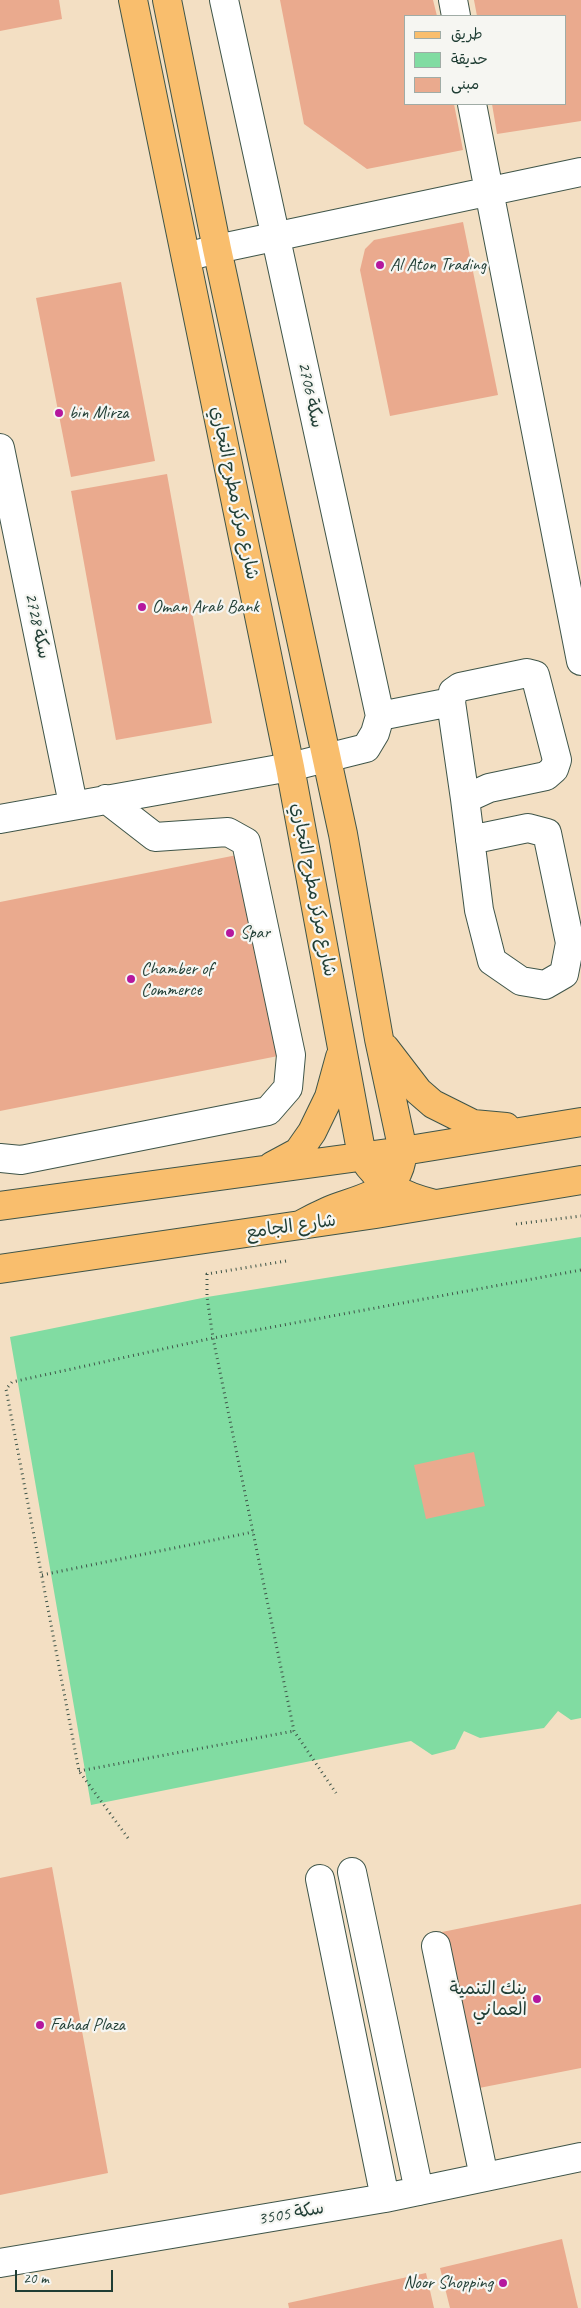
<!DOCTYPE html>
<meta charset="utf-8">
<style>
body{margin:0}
#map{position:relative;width:581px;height:2308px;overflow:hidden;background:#f3dfc3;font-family:Caveat,"Playpen Sans Arabic",sans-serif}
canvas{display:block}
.legend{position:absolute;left:404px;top:15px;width:162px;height:90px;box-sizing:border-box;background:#f6f6f2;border:1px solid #a0aca6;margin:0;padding:6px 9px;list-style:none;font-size:15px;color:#1f3d34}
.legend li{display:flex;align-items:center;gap:10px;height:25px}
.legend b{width:25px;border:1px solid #a0aca6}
.scale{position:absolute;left:15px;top:2270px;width:98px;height:22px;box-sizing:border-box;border:2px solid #1f3d34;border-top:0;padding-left:6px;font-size:15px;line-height:18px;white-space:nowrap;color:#1f3d34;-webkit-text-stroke:4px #f6f6f2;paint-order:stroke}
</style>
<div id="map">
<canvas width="581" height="2308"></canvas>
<ul class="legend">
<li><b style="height:6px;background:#f9be6d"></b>طريق</li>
<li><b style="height:14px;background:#81dca2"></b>حديقة</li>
<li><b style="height:14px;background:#eaaa8e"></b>مبنى</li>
</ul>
<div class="scale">20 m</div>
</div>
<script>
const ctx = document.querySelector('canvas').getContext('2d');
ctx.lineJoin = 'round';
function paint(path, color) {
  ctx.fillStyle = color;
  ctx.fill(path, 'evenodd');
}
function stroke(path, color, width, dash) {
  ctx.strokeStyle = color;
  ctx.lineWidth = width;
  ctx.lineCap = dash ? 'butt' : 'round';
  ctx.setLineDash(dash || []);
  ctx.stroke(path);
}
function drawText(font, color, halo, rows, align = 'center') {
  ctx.font = font + ' Caveat,"Playpen Sans Arabic",sans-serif';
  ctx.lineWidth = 4.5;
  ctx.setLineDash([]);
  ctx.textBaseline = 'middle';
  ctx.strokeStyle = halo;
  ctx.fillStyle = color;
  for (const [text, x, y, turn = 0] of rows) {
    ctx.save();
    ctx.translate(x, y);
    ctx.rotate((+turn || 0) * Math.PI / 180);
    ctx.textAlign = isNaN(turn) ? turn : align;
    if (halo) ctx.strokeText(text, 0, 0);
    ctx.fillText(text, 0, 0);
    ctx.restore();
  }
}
const green = new Path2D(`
 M581 1237V1718L571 1720 558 1711 544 1728 480 1738 464 1731 455 1749 432 1755 411 1741 91 1805 10 1337 207 1297Z`);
const building = new Path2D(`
 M0 0H59L62 19 0 31Z
 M280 0H433L437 16H405V104H454L463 150 367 169 304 124Z
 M474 0H581V121L497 134 492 104H565V16H477Z
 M463 222 498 395 390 416 360 270 365 249 374 240Z
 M121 282 155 461 71 477 36 298Z
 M167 474 212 723 116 740 71 491Z
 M237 855 278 1056 0 1111V902Z
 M474 1452 485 1506 426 1519 414 1465Z
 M52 1867 108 2173 0 2195V1878Z
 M581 1904V2068L474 2089 442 1932Z
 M562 2239 578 2308H450L440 2268Z
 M426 2273 434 2308H289L288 2303Z`);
const path = new Path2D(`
 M516 1224 581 1216
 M286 1261 207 1274V1297L213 1338 294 1731 336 1793
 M42 1575 253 1532
 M79 1771 294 1731
 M128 1838 79 1771 6 1389 12 1382 213 1338 581 1270`);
const minor = new Path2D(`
 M453 0 456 16
 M472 104 581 661
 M186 257 217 249 581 172
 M0 448 73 804
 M380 716 451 702 453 692 460 687 527 673 535 675 557 760 554 769 546 776 489 788 465 799 451 702
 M465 799 479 910 492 961 521 981 545 985 564 974 570 943 547 833 528 828 470 840
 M0 819 290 767 366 748 375 733 380 716 224 0
 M0 1158 21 1160 268 1111 288 1088 291 1055 246 842 228 832 155 837 106 799
 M352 1872 419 2191
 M320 1879 385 2198
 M436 1946 484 2177
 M0 2263 385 2198 581 2157`);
const major = new Path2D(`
 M133 0 290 767 362 1156C380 1185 402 1196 435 1204
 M167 0 217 249 343 834 379 1039 403 1151C402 1160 400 1170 395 1177 380 1197 349 1202 328 1211 319 1215 309 1220 300 1225
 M385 1048 418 1091 433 1104 473 1124 506 1127
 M272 1166 298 1152 312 1132 329 1097 340 1057
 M0 1206 403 1151 581 1122
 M0 1269 376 1214 581 1180`);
const markers = [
 [380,265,5,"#b5179e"],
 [59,413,5,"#b5179e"],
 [142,607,5,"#b5179e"],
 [230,933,5,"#b5179e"],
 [131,979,5,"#b5179e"],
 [537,1999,5,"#b5179e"],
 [40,2025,5,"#b5179e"],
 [503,2283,5,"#b5179e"]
];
const poiNames = [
 ["Al Aton Trading",390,265],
 ["bin Mirza",69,413],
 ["Oman Arab Bank",152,607],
 ["Spar",240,933],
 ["Chamber of",141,969],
 ["Commerce",141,990],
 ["بنك التنمية",527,1989,"right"],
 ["العماني",527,2010,"right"],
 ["Fahad Plaza",50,2025],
 ["Noor Shopping",493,2283,"right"]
];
const streetNames = [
 ["سكة 2706",310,395,78],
 ["شارع مركز مطرح التجاري",234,493,78],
 ["سكة 2728",37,626,78],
 ["شارع مركز مطرح التجاري",313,890,79],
 ["شارع الجامع",291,1227,-8],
 ["سكة 3505",291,2214,-10]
];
paint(green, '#81dca2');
paint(building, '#eaaa8e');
stroke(minor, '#3f5549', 30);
stroke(major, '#3f5549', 30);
stroke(path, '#3f5549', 3, [1, 4]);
stroke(minor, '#fff', 28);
stroke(major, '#f9be6d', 28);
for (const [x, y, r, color] of markers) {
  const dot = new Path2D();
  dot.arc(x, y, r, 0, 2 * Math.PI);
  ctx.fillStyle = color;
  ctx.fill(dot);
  stroke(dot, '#f6f6f2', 2);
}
drawText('18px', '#1f3d34', '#f6f6f2', poiNames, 'left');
drawText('18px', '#1f3d34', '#f6f6f2', streetNames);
</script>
